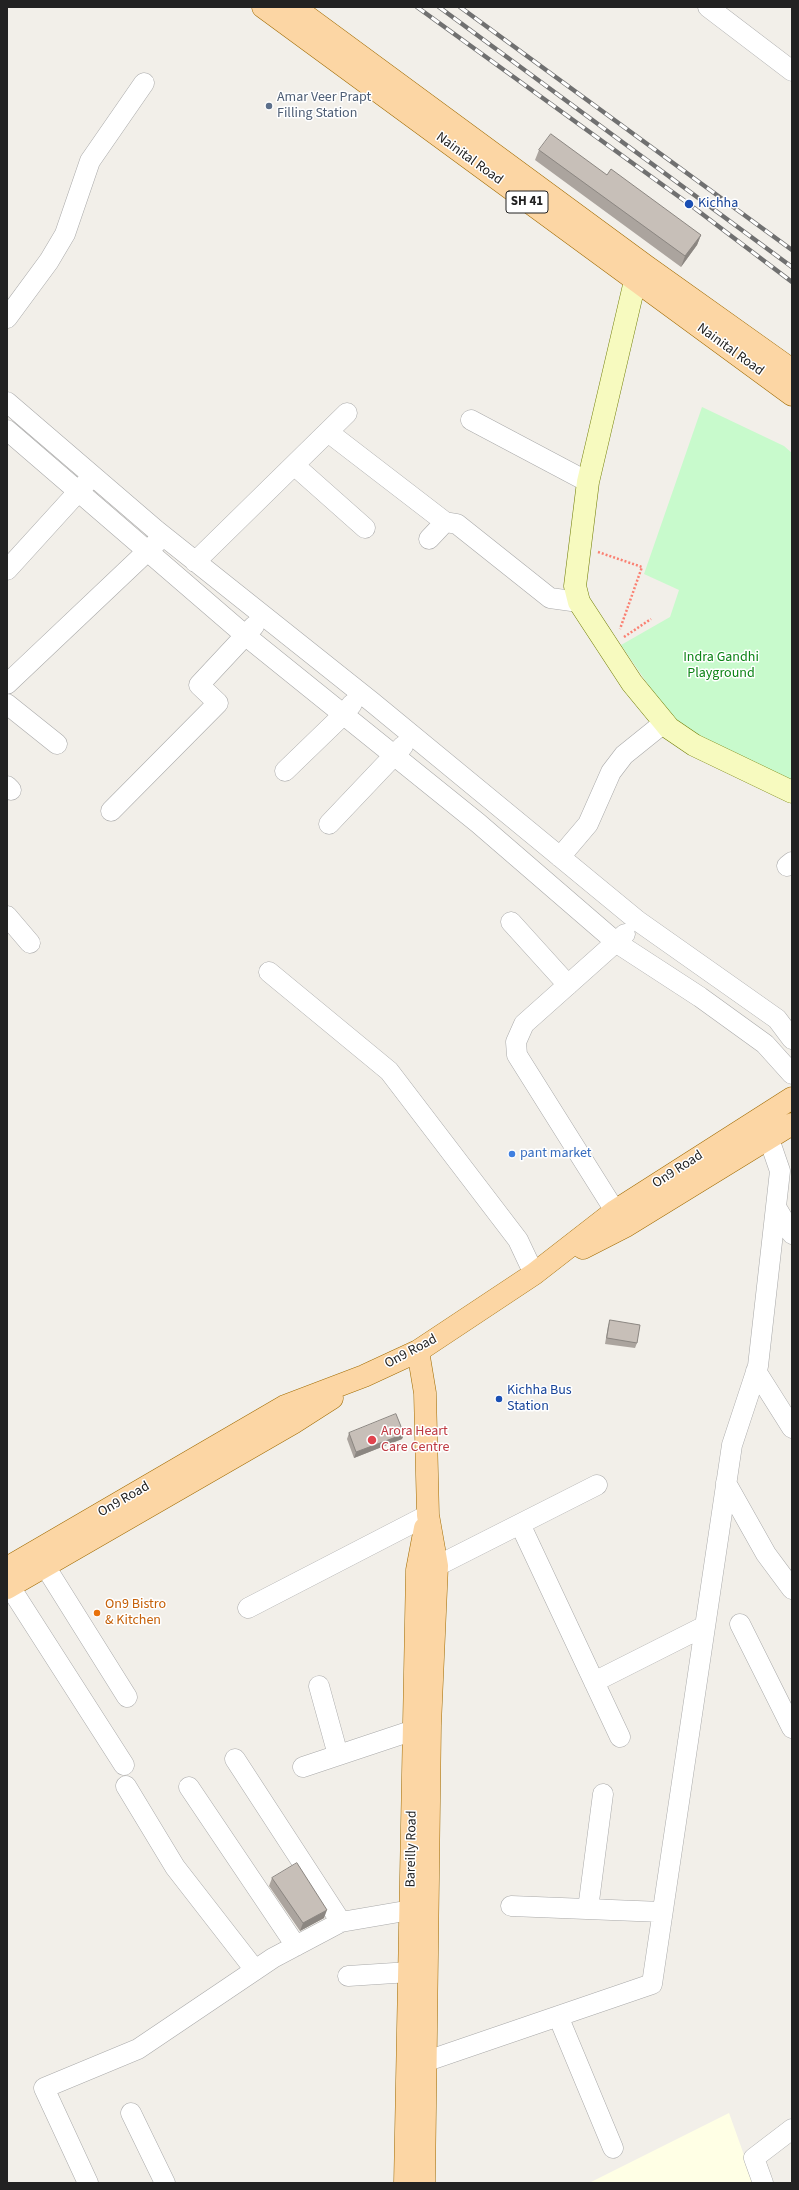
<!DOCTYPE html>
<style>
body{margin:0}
#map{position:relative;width:799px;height:2190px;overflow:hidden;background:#f2efe9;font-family:"Source Sans 3",sans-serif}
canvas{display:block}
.frame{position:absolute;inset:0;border:8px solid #222;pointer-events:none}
</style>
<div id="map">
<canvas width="799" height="2190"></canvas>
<div class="frame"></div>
</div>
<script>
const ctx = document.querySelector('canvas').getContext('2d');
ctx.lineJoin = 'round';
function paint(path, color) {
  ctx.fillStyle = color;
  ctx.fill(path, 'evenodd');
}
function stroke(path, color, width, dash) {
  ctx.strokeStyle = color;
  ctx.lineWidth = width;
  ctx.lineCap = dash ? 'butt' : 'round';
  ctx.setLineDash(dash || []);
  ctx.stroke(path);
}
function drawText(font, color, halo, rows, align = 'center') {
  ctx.font = font + ' "Source Sans 3",sans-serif';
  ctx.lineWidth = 3;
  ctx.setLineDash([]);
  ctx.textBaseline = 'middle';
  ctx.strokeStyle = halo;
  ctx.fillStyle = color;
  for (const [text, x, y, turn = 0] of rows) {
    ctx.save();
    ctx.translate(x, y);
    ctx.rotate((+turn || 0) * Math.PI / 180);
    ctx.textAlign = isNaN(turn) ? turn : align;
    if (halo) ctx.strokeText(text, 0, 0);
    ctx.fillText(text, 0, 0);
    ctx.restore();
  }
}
const education = new Path2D(`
 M729 2113 754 2183H589Z`);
const park = new Path2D(`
 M702 407 784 446 792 453V784L699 744 671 718 621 645 670 617 679 590 644 574Z`);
const path = new Path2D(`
 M598 552 642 567 620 629
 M624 637 651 619`);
const street = new Path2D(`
 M708 7 792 71
 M7 318 49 261 65 234 90 161 144 83
 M7 402 156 530 372 702 638 921 777 1019 792 1039
 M471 420 588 482
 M7 430 246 636 478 823 617 943 700 997 765 1044 792 1074
 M328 432 445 522
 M294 465 365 528
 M429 539 445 522 457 524 550 598 579 602
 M195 562 347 413
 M7 570 87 482
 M7 684 157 542
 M7 704 57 744
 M285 771 344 714 352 704
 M7 786 11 790
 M111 811 218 703 199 685 254 626
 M329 824 403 746
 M560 857 588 824 611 772 624 755 665 722
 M787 866 792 862
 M7 916 30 943
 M511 922 568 985
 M269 972 389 1071 518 1240 534 1274
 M776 1207 792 1234
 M615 1211 517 1055 516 1042 524 1024 625 934
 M756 1371 792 1428
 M726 1483 766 1554 792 1589
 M520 1524 620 1737
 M45 1566 127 1697
 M437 1566 597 1485
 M10 1587 124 1765
 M248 1608 428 1515
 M740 1624 792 1728
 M594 1682 705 1626
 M319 1686 338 1755
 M235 1759 341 1922
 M303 1767 414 1730
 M126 1786 175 1867 255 1970
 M189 1787 296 1946
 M511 1906 662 1912
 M588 1909 603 1794
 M348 1976 410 1972
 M558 2016 613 2148
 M427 2061 652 1984 732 1445 758 1366 780 1171 769 1139
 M131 2113 165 2183
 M88 2183 44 2088 138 2049 273 1958 341 1922 411 1910
 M763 2183 754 2158 792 2129`);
const secondary = new Path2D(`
 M635 281 588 482 575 586 579 602 632 683 669 728 694 745 792 792`);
const primary = new Path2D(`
 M263 7 792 395
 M294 7 646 266 792 370
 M583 1248 626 1226 792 1124
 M418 1351 425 1393 428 1515 437 1566 430 1725 424 2183
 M7 1568 285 1406 364 1376 418 1351 534 1274 615 1211 792 1098
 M7 1588 293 1423 332 1398
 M405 2183 417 1570 425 1528`);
const rail = new Path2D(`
 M417 7 689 204 792 282
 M439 7 792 267
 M460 7 792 250`);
const wall = new Path2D(`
 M539 150 607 175 701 235 697 245 681 267 535 160Z
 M610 1320 637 1343 635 1348 605 1344 608 1326Z
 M349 1433 404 1434 402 1439 354 1458 347 1439Z
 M272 1878 324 1918 300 1931 269 1886Z`);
const shadedWall = new Path2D(`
 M701 235 697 245 681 267 685 256Z
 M404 1434 402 1439 354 1458 356 1452Z
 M327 1910 324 1918 300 1931 303 1923Z`);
const building = new Path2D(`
 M551 134 607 175 611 169 701 235 685 256 539 150Z
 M610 1320 640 1325 637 1343 607 1338Z
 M396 1414 404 1434 356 1452 349 1433Z
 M297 1863 327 1910 303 1923 272 1878Z`);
const markers = [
 [269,106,4,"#5c6f8a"],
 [689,204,5,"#1a4fb4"],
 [512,1154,4,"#3f7fe0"],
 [499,1399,4,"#1a4fb4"],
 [372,1440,5,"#e0444e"],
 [97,1613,4,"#e8710a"]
];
const shields = [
 [527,202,42]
];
const shieldNames = [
 ["SH 41",527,202]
];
const serviceNames = [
 ["Amar Veer Prapt",277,98],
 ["Filling Station",277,114]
];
const streetNames = [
 ["Nainital Road",469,159,36],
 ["Nainital Road",730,350,36],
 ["On9 Road",678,1170,-33],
 ["On9 Road",411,1352,-28],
 ["On9 Road",124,1500,-30],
 ["Bareilly Road",412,1849,-89]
];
const transitNames = [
 ["Kichha",698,204],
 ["Kichha Bus",507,1391],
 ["Station",507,1407]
];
const parkNames = [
 ["Indra Gandhi",721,658],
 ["Playground",721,674]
];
const shopNames = [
 ["pant market",520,1154]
];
const healthNames = [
 ["Arora Heart",381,1432],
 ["Care Centre",381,1448]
];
const foodNames = [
 ["On9 Bistro",105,1605],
 ["& Kitchen",105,1621]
];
paint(education, '#ffffe5');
paint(park, '#c8facc');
stroke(street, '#a9a9a9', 21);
stroke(secondary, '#707d05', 23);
stroke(primary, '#a06b00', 23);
stroke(path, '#fa8072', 2.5, [2, 2]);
stroke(street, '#fff', 20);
stroke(secondary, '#f7fabf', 22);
stroke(primary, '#fcd6a4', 22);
stroke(rail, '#707070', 4.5);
stroke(rail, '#fff', 3, [9]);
paint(wall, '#aba49e');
paint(shadedWall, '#8b8681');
paint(building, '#c7bfb8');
stroke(building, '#8b8681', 1);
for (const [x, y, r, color] of markers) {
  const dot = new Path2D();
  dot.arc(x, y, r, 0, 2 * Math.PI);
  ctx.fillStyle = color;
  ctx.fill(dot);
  stroke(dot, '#fff', 1.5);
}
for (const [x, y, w] of shields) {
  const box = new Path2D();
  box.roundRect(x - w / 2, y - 11, w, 22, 3);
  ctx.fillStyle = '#fff';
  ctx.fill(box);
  stroke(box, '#222', 1);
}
drawText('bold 13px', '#222', null, shieldNames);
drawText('14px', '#4e5e75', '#fff', serviceNames, 'left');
drawText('14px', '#222', '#fff', streetNames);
drawText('14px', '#164399', '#fff', transitNames, 'left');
drawText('14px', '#0c8416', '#fff', parkNames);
drawText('14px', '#366cbe', '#fff', shopNames, 'left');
drawText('14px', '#be3a42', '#fff', healthNames, 'left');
drawText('14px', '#c56008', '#fff', foodNames, 'left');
</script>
